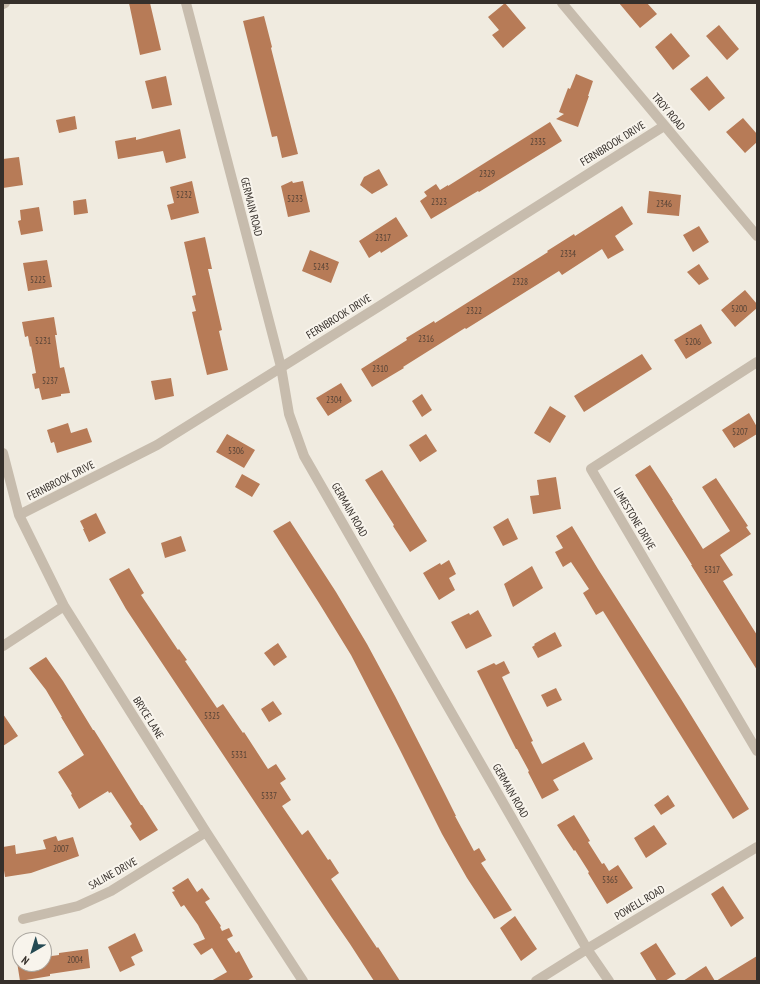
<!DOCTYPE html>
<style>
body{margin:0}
#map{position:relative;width:760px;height:984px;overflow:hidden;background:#f0ebe0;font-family:"PT Sans Narrow",sans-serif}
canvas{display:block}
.frame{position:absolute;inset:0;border:4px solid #36302b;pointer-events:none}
.north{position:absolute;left:12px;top:932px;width:40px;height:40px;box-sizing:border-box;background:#f8f4ec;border:1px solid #aaa69f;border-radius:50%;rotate:218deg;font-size:11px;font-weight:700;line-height:16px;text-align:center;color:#36302b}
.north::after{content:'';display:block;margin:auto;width:14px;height:18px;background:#254a53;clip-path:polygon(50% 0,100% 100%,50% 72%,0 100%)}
</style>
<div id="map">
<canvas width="760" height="984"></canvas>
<div class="frame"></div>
<div class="north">N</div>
</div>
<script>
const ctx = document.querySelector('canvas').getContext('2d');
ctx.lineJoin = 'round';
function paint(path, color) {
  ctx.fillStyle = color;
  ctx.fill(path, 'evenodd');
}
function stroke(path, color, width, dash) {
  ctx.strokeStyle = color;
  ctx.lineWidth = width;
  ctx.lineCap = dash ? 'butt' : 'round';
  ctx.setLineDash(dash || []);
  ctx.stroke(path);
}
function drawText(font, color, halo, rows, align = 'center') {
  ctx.font = font + ' "PT Sans Narrow",sans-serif';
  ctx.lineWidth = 4;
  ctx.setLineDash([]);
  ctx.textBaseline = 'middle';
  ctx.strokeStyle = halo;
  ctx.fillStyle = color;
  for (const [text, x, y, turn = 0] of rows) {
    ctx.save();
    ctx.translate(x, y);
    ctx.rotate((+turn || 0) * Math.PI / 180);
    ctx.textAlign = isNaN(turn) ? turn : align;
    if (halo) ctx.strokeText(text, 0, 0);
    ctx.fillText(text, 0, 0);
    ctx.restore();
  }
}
const building = new Path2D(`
 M129 3H150L161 50 140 55Z
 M505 3 526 28 503 48 492 35 499 30 488 17Z
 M619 3H647L657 14 640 28Z
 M264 16 272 47 271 48 298 154 282 158 277 136 272 137 243 21Z
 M719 25 739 49 727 60 706 36Z
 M671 33 690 56 673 70 655 47Z
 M576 74 593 81 588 96H589L578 127 556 119 564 114 559 112 568 88 570 89Z
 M166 76 172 105 152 109 145 81Z
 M707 76 725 98 709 111 690 89Z
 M75 116 77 129 59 133 56 120Z
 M743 118 757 134V142L745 153 726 132Z
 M550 122 562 141 479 192 478 191 431 219 420 201 427 196 424 192 436 184 440 190 448 185V186Z
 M180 129 186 158 166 163 163 151 118 159 115 141 136 137V140Z
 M19 157 23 185 3 188V159Z
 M379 169 388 185 372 194 360 185 364 177Z
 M192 181 199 213 171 220 167 205 174 203 170 187Z
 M292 181 293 183 303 181 310 212 288 217 281 186Z
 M649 191 681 195 679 216 647 213Z
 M86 199 88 213 74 215 73 201Z
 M622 206 633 224 615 236 624 250 608 259 602 249 562 275 559 271 466 329 465 328 403 367 404 368 372 387 361 369 407 340 406 338 434 321 435 323 548 252 547 251 574 234 575 236Z
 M39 207 43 231 21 235 18 221 21 220 20 210Z
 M396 217 408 236 381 253 380 251 369 258 359 241Z
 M699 226 709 242 693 252 683 235Z
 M205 237 212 269H208L222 330 219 331 228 370 207 375 192 312 196 311 192 296 196 295 184 242Z
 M310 250 339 262 331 283 302 271Z
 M47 260 52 287 28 291 23 263Z
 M699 264 709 279 699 285 687 272Z
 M745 290 757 304V308L735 327 721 310Z
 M54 317 57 335H55L60 368 64 367 70 393 61 394V396L42 400 39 388 35 389 32 374 36 373 31 346 30 347 28 336 25 337 22 322Z
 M701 324 712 343 686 359 674 340Z
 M642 354 652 369 584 412 574 396Z
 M171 378 174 396 155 400 151 381Z
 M341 383 352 401 328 416 316 398Z
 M422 394 432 410 422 417 412 401Z
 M550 406 566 416 550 443 534 433Z
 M749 413 757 427V434L734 448 722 430Z
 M68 423 71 433 87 428 92 442 57 453 54 442 51 443 47 430Z
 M227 434 255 450 244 468 216 452Z
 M426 434 437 451 420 462 409 445Z
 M650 465 673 500H672L703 549 730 531 702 487 716 478 748 526 746 527 751 534 720 555 733 575 723 581 757 635V670L691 565H692L635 475Z
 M382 470 427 541 410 552 393 526 394 525 365 480Z
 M242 474 260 484 252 497 235 487Z
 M556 477 561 509 533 514 530 496 539 495 537 480Z
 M96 513 106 533 89 542 83 529H84L80 521Z
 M508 518 518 539 503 546 493 527Z
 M290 521 336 592 367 644 395 696 442 788 456 816H455L474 851 479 848 486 860 481 863 512 910 494 919 467 878 442 834 399 748 351 655 319 603 273 531Z
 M572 526 598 569 681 699 749 809 733 819 603 611 596 615 583 593 589 589 571 562 563 567 555 552 563 548 556 536Z
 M181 536 186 551 165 558 161 543Z
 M449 560 456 574 449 578 455 590 439 600 423 573 440 563 441 565Z
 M532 566 543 588 513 607 504 584Z
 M129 568 144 593 141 595 178 650 179 649 187 660 185 661 217 708 223 704 243 733 244 732 268 769 276 764 286 779 280 783 291 800 282 806 302 835 308 830 328 860 330 859 339 873 331 879 377 948 378 947 400 981H374L350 944 332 918 126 609 109 579Z
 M478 610 492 636 466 649 451 622 469 613 470 615Z
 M555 632 562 646 538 658 532 647 535 645 534 644Z
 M278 643 287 657 274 666 264 653Z
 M46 657 63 681 93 730H94L141 805H142L158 830 140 841 130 826 132 824 111 792 109 793 108 791 79 809 71 795 72 794 58 772 84 755 61 717H62L46 690 29 668Z
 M504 661 510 673 502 677 533 741 531 742 542 764 584 742 593 759 553 780 559 790 542 799 528 772 529 771 517 749H516L477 671 494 663 496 665Z
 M556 688 562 700 547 707 541 695Z
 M273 701 282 714 269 722 261 709Z
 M3 714 18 736 3 746Z
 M668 795 675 806 661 815 654 805Z
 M574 815 590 841 588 842 602 864 604 863 609 871 618 865 633 888 607 904 588 873 589 872 575 850 574 851 557 825Z
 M654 825 667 844 646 858 634 838Z
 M56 836 58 841 73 837 79 856 31 873 5 877 3 864V847L15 845 16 854 46 849 43 840Z
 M188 878 197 892 202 888 210 899 205 902 221 926 220 927 222 931 229 928 233 936 227 939 236 953 239 951 253 977 247 981H211L227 972 212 948 201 955 193 944 205 939 198 925 184 905 181 907 172 892 175 891 172 888Z
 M723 886 744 918 731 927 711 894Z
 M515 916 537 949 521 961 500 928Z
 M135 933 143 951 131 957 135 965 120 972 108 947Z
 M656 943 676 974 665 981H657L640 953Z
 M88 949 90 968 50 974V976L20 981 17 962 20 961V964H44V957L59 955V953Z
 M757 956V981H716Z
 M706 966 715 981H683Z`);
const minor = new Path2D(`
 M186 3 281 367 289 414 304 456 587 949 609 981
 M562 3 757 236
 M3 4 5 3
 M757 362 591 469 757 751
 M3 453 19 515 64 606 206 832 303 981
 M19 515 157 445 378 307 664 126
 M3 646 64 606
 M23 919 78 906 111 891 206 832
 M536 981 587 949 757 847`);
const numberNames = [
 ["2335",538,142],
 ["2329",487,174],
 ["5232",184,195],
 ["5233",295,199],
 ["2323",439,202],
 ["2346",664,204],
 ["2317",383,238],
 ["2334",568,254],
 ["5243",321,267],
 ["5225",38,280],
 ["2328",520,282],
 ["5200",739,309],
 ["2322",474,311],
 ["2316",426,339],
 ["5231",43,341],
 ["5206",693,342],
 ["2310",380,369],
 ["5237",50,381],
 ["2304",334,400],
 ["5207",740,432],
 ["5306",236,451],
 ["5317",712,570],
 ["5325",212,716],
 ["5331",239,755],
 ["5337",269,796],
 ["2007",61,849],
 ["5365",610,880],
 ["2004",75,960]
];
const streetNames = [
 ["TROY ROAD",668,112,50],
 ["FERNBROOK DRIVE",613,144,-32],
 ["GERMAIN ROAD",251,207,76],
 ["FERNBROOK DRIVE",339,317,-32],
 ["FERNBROOK DRIVE",61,481,-27],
 ["GERMAIN ROAD",349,510,60],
 ["LIMESTONE DRIVE",634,519,59],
 ["BRYCE LANE",148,718,58],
 ["GERMAIN ROAD",510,791,60],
 ["SALINE DRIVE",113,874,-29],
 ["POWELL ROAD",640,903,-31]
];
paint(building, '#b77b57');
stroke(minor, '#c7bcad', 10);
drawText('9px', '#564336', null, numberNames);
drawText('11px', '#36302b', '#f8f4ec', streetNames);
</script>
